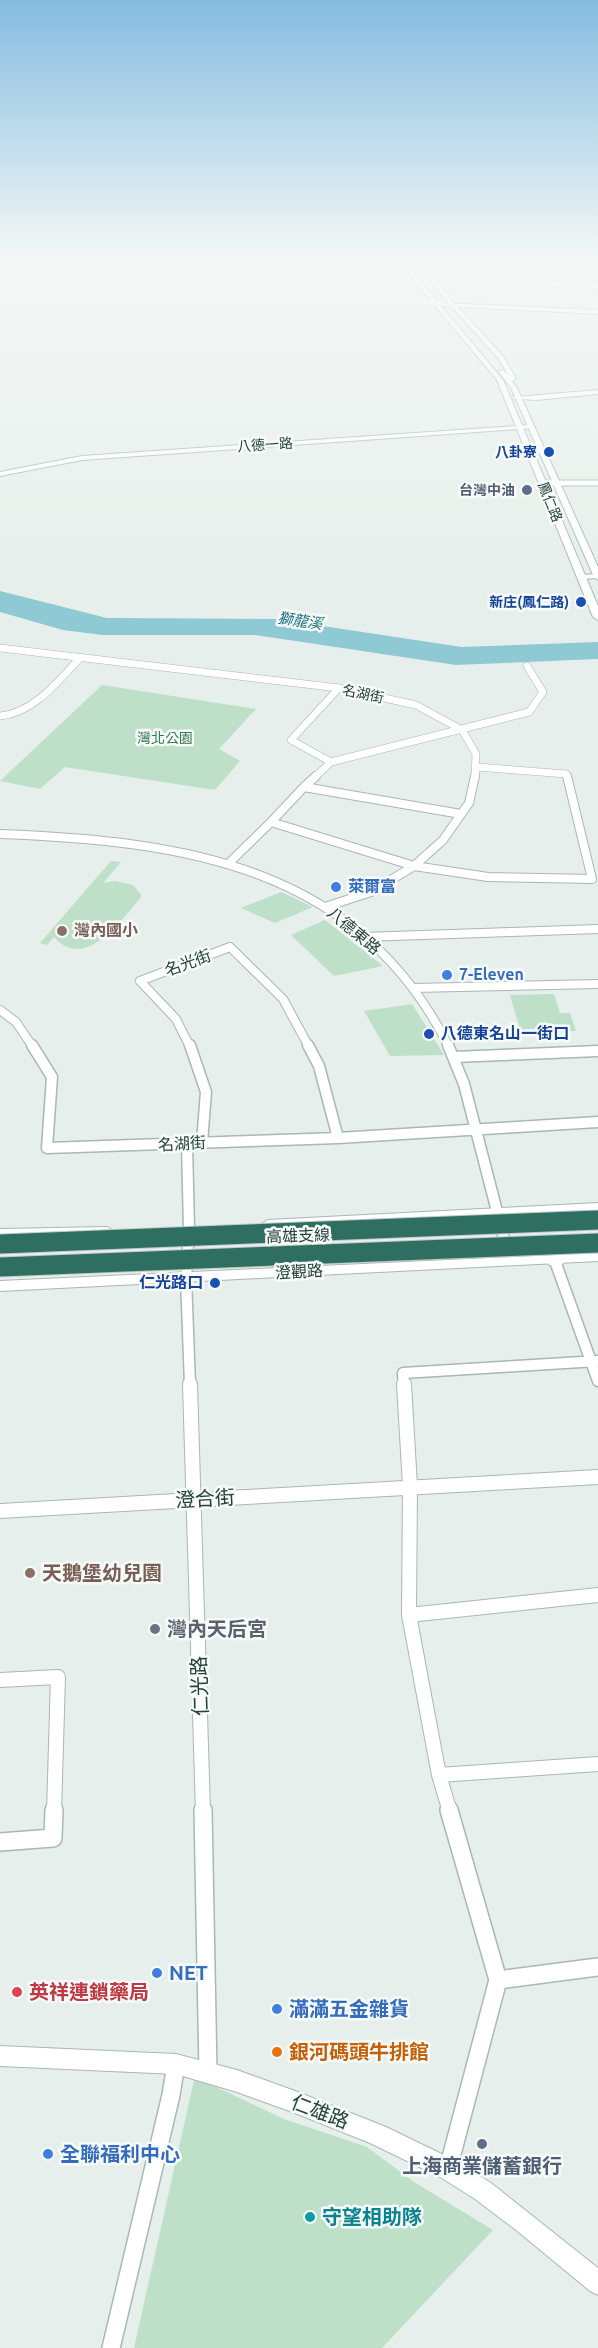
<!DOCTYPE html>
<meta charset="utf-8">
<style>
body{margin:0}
canvas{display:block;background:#e6efeb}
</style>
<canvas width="598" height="2348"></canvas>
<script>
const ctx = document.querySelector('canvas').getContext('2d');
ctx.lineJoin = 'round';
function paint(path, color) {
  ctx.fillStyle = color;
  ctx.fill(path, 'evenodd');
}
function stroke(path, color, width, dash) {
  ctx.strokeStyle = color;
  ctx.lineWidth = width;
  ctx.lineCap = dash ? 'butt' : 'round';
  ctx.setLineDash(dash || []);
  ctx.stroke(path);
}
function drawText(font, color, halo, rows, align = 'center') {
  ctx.font = font + ' Ubuntu,"Noto Sans TC",sans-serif';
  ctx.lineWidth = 5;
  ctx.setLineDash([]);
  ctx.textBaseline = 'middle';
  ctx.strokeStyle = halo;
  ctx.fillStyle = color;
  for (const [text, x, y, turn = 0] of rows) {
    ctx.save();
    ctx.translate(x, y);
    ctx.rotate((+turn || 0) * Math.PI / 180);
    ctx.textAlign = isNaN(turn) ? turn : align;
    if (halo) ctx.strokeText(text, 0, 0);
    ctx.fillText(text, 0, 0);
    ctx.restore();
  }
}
const green = new Path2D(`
 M102 685 256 709 219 749 240 761 215 790 65 767 40 789 0 781Z
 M111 861 121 862 103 883 115 881 133 885 142 896C122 919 85 973 54 937L47 945 40 943Z
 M281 892 313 907 275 923 241 908Z
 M325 920 383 966 334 976 291 935Z
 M554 994 560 1013H570L576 1031 521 1033 510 995Z
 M412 1004 444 1055 390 1056 364 1011Z
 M194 2080 212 2085 284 2119 367 2147 414 2182 493 2230 382 2348H134Z`);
const water = new Path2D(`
 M0 591 107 618 276 619 462 647 598 642V659L456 665 255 635H102L63 630 0 612Z`);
const minorFar6 = new Path2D(`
 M431 258 598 264
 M509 258 517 271 532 283 598 286
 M421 302 443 304`);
const minorFar5 = new Path2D(`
 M543 483H598`);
const minorFar4 = new Path2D(`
 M0 648 339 688 416 705 462 730 476 754 475 778
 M339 688 291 740 331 762 529 712 543 692 527 666
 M0 716C34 713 58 681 80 658
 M477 767 566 774 567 778
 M314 778 331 762`);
const minorFar3 = new Path2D(`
 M304 787 316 776
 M461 814 304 787 271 822 414 866 488 877 592 879 567 776
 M0 834C183 841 358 865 449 1047
 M229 863 271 822
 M325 907 371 892 414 866 443 840 469 803 475 776
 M364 937 598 929
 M413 988 598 984
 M0 1010 16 1022 33 1047
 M190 1047 176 1019 140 981 230 947 283 999 309 1047`);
const minorFar2 = new Path2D(`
 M32 1045 52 1077 47 1148 338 1138 598 1122
 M190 1045 206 1092 202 1142
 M308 1045 319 1066 338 1138
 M448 1045 464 1084 507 1250
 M454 1057 598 1051
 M187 1144 189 1229 186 1278 190 1385
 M555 1261 598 1381
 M404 1385 403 1373 598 1361`);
const minorFar1 = new Path2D(`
 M190 1384 203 1812
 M404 1384 410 1486 409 1615 439 1775 598 1764
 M0 1511 598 1477
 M409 1615 598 1595
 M0 1680 58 1677 54 1812
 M439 1775 450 1812`);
const minor = new Path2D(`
 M203 1810 208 2072
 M449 1810 498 1980
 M0 1842 53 1838 54 1810
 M448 2169 498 1980 598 1967
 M111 2348 171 2095 176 2064`);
const tertiary = new Path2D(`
 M441 303 598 310V314L443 306Z
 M598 390V394L536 400 504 398Z
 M531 425 533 428 82 460 0 476V472L82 456Z
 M598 574V578L581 579 577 577 581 575Z
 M598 1203V1211L268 1228 261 1224 268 1220Z
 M107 1227 114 1231 112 1234 0 1237V1229Z
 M598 1253V1261L0 1291V1281Z
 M0 2046 176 2054 237 2070 295 2091 386 2127 456 2161 491 2183 598 2268V2295L590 2291 516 2230 475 2199 440 2177 370 2143 295 2113 237 2092 176 2074 0 2066Z`);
const secondary = new Path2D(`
 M395 258H401L503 380 598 606V620L593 617 497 380Z
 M413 258H419L454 303 504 357 516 379 512 381 517 388 598 567V580L594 577 511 388 498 371 503 370 508 375 499 359 450 305Z
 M583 1238 591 1243 589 1246 561 1265H549L547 1261 549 1257Z`);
const motorwayBridge = new Path2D(`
 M0 1244 598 1220
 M0 1267 598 1243`);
const markers = [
 [549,452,6,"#1a4fb4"],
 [527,490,6,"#5c6f8a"],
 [581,602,6,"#1a4fb4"],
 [336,887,6,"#3f7fe0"],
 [62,931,6,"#8d6e63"],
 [447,975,6,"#3f7fe0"],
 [429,1034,6,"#1a4fb4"],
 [215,1283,6,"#1a4fb4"],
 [30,1573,6,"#8d6e63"],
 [155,1629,6,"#6b7280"],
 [157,1973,6,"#3f7fe0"],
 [17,1992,6,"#e0444e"],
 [277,2009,6,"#3f7fe0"],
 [277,2052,6,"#e8710a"],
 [482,2144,6,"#5c6f8a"],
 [48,2154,6,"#3f7fe0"],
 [310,2217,6,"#0f9aa8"]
];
const farStreetnames = [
 ["八德一路",265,445,-4],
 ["鳳仁路",550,502,68],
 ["名湖街",363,694,12]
];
const farTransitnames = [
 ["八卦寮",537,452],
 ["新庄(鳳仁路)",569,602]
];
const farServicenames = [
 ["台灣中油",515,490]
];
const farParknames = [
 ["灣北公園",165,738]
];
const farWaternames = [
 ["獅龍溪",300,621,8]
];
const shopNames = [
 ["萊爾富",348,887],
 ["7-Eleven",459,975]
];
const educationNames = [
 ["灣內國小",74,931]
];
const streetNames = [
 ["八德東路",354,931,40],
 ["名光街",188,963,-20],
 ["名湖街",182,1144,-3],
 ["高雄支線",298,1236,-2],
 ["澄觀路",299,1272,-3]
];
const transitNames = [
 ["八德東名山一街口",441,1034],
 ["仁光路口",203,1283,"right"]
];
const nearStreetnames = [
 ["澄合街",205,1499,-3],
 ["仁光路",200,1686,-92],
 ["仁雄路",320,2112,21]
];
const nearEducationnames = [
 ["天鵝堡幼兒園",42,1573]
];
const nearWorshipnames = [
 ["灣內天后宮",167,1629]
];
const nearShopnames = [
 ["NET",169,1973],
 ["滿滿五金雜貨",289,2009],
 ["全聯福利中心",60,2154]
];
const nearHealthnames = [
 ["英祥連鎖藥局",29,1992]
];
const nearFoodnames = [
 ["銀河碼頭牛排館",289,2052]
];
const nearServicenames = [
 ["上海商業儲蓄銀行",482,2166]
];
const nearCulturenames = [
 ["守望相助隊",322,2217]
];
paint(green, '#bfe0c8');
paint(water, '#8ec9d4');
stroke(minorFar6, '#a8b8b2', 5);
stroke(minorFar5, '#a8b8b2', 7);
stroke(minorFar4, '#a8b8b2', 8);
stroke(minorFar3, '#a8b8b2', 10);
stroke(minorFar2, '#a8b8b2', 13);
stroke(minorFar1, '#a8b8b2', 16);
stroke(minor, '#a8b8b2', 20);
stroke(tertiary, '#a8b8b2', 2);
stroke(secondary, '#a4bbb3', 2);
stroke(minorFar6, '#fff', 4.5);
stroke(minorFar5, '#fff', 5);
stroke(minorFar4, '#fff', 7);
stroke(minorFar3, '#fff', 8);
stroke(minorFar2, '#fff', 10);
stroke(minorFar1, '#fff', 14);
stroke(minor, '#fff', 17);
paint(tertiary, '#fff');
paint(secondary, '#fff');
stroke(motorwayBridge, '#c2cac8', 21, []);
stroke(motorwayBridge, '#2f6f62', 19);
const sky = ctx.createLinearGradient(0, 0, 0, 587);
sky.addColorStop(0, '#84bce0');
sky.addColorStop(0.44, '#f4f8f6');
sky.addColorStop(1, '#f4f8f600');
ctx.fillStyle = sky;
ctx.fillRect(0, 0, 598, 587);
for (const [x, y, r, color] of markers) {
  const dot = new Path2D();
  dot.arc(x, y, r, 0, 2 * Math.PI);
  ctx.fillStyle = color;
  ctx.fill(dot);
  stroke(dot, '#f7fbf9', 2);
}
drawText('14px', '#24423a', '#f7fbf9', farStreetnames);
drawText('bold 14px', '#164399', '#f7fbf9', farTransitnames, 'right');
drawText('bold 14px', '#4e5e75', '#f7fbf9', farServicenames, 'right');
drawText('14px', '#2d7a4b', '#f7fbf9', farParknames);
drawText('italic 15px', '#1c6f80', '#f7fbf9', farWaternames);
drawText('bold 16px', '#366cbe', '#f7fbf9', shopNames, 'left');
drawText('bold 16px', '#785e54', '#f7fbf9', educationNames, 'left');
drawText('16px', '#24423a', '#f7fbf9', streetNames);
drawText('bold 16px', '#164399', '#f7fbf9', transitNames, 'left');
drawText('20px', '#24423a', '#f7fbf9', nearStreetnames);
drawText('bold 20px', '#785e54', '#f7fbf9', nearEducationnames, 'left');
drawText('bold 20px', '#5b616d', '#f7fbf9', nearWorshipnames, 'left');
drawText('bold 20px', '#366cbe', '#f7fbf9', nearShopnames, 'left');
drawText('bold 20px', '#be3a42', '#f7fbf9', nearHealthnames, 'left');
drawText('bold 20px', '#c56008', '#f7fbf9', nearFoodnames, 'left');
drawText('bold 20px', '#4e5e75', '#f7fbf9', nearServicenames);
drawText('bold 20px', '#0d838f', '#f7fbf9', nearCulturenames, 'left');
</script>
